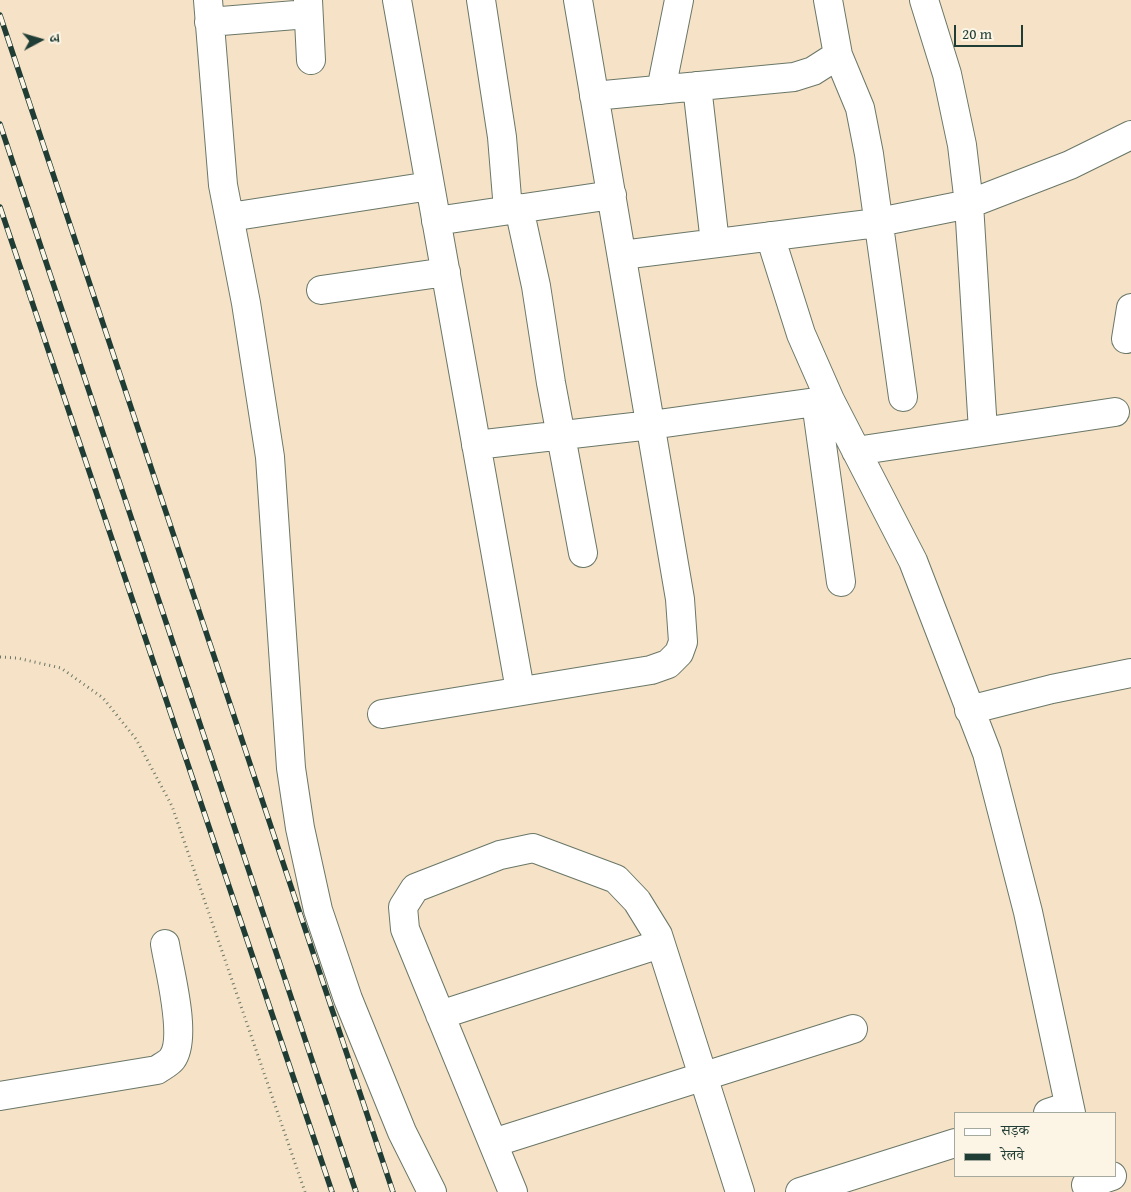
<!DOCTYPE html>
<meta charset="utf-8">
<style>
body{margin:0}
#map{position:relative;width:1131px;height:1192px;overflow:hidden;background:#f5e2c7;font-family:"Gentium Book Plus","Noto Serif Devanagari",serif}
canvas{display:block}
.legend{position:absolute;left:954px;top:1112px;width:162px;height:65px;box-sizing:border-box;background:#fcf5e5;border:1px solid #a4ab9e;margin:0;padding:6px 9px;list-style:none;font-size:15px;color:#1f3d34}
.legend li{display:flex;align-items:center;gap:10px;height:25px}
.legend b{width:25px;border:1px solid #a4ab9e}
.north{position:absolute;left:15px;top:15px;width:50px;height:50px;-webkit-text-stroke:4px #fcf5e5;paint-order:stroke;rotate:84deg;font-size:14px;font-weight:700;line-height:20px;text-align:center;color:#1f3d34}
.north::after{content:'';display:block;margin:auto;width:18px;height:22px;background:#1f3d34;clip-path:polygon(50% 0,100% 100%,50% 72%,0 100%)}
.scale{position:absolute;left:954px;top:25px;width:69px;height:22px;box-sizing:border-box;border:2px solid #1f3d34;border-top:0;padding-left:6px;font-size:15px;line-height:18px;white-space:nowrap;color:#1f3d34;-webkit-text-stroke:4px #fcf5e5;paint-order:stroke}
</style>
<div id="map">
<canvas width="1131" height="1192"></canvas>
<ul class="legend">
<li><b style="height:6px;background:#fff"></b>सड़क</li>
<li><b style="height:6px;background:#1f3d34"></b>रेलवे</li>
</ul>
<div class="north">उ</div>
<div class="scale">20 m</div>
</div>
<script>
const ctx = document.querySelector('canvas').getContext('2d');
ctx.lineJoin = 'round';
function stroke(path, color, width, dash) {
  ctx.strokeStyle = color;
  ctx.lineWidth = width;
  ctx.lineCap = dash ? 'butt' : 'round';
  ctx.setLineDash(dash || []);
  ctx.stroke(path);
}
const path = new Path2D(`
 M0 657 17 658 61 668 103 698 136 739 172 806 305 1192`);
const minor = new Path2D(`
 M208 0 223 185 246 303 270 457 291 768 300 828 318 910 348 999 402 1132 432 1192
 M308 0 311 60
 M397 0 520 690
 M481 0 502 137 508 210
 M828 0 838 55 860 108 869 154 903 397
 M924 0 947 74 962 145 969 204 983 431
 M209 22 308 14
 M697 86 715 243
 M661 90 679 0
 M594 96 794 77 813 71 838 55
 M519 208 536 286 551 383 583 553
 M230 217 430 186
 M436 221 612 195
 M770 236 801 334 830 400 913 561 987 753 1028 912 1071 1113
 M622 255 869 224 969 204 1070 165 1131 135
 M321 290 446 272
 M1126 339 1131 308
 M816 402 841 582
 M476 445 651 425 830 400
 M856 451 1115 412
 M969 710 1052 689 1131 673
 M382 714 651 670 668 664 679 653 683 642 680 599 578 0
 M440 1015 660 944
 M0 1096 157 1070C161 1067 169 1063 172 1059 188 1038 169 969 165 944
 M1048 1113 1069 1106
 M493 1143 853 1029
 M1086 1185 1112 1176
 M513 1192 405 929 403 907 415 888 500 855 533 848 616 879 637 901 658 935 740 1192
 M800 1192 955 1143`);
const rail = new Path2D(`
 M0 15 393 1192
 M0 124 356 1192
 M0 207 332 1192`);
stroke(minor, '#6a7767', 30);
stroke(path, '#6a7767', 3, [1, 4]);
stroke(minor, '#fff', 28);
stroke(rail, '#1f3d34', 5.5);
stroke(rail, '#fcf5e5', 4, [11]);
</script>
